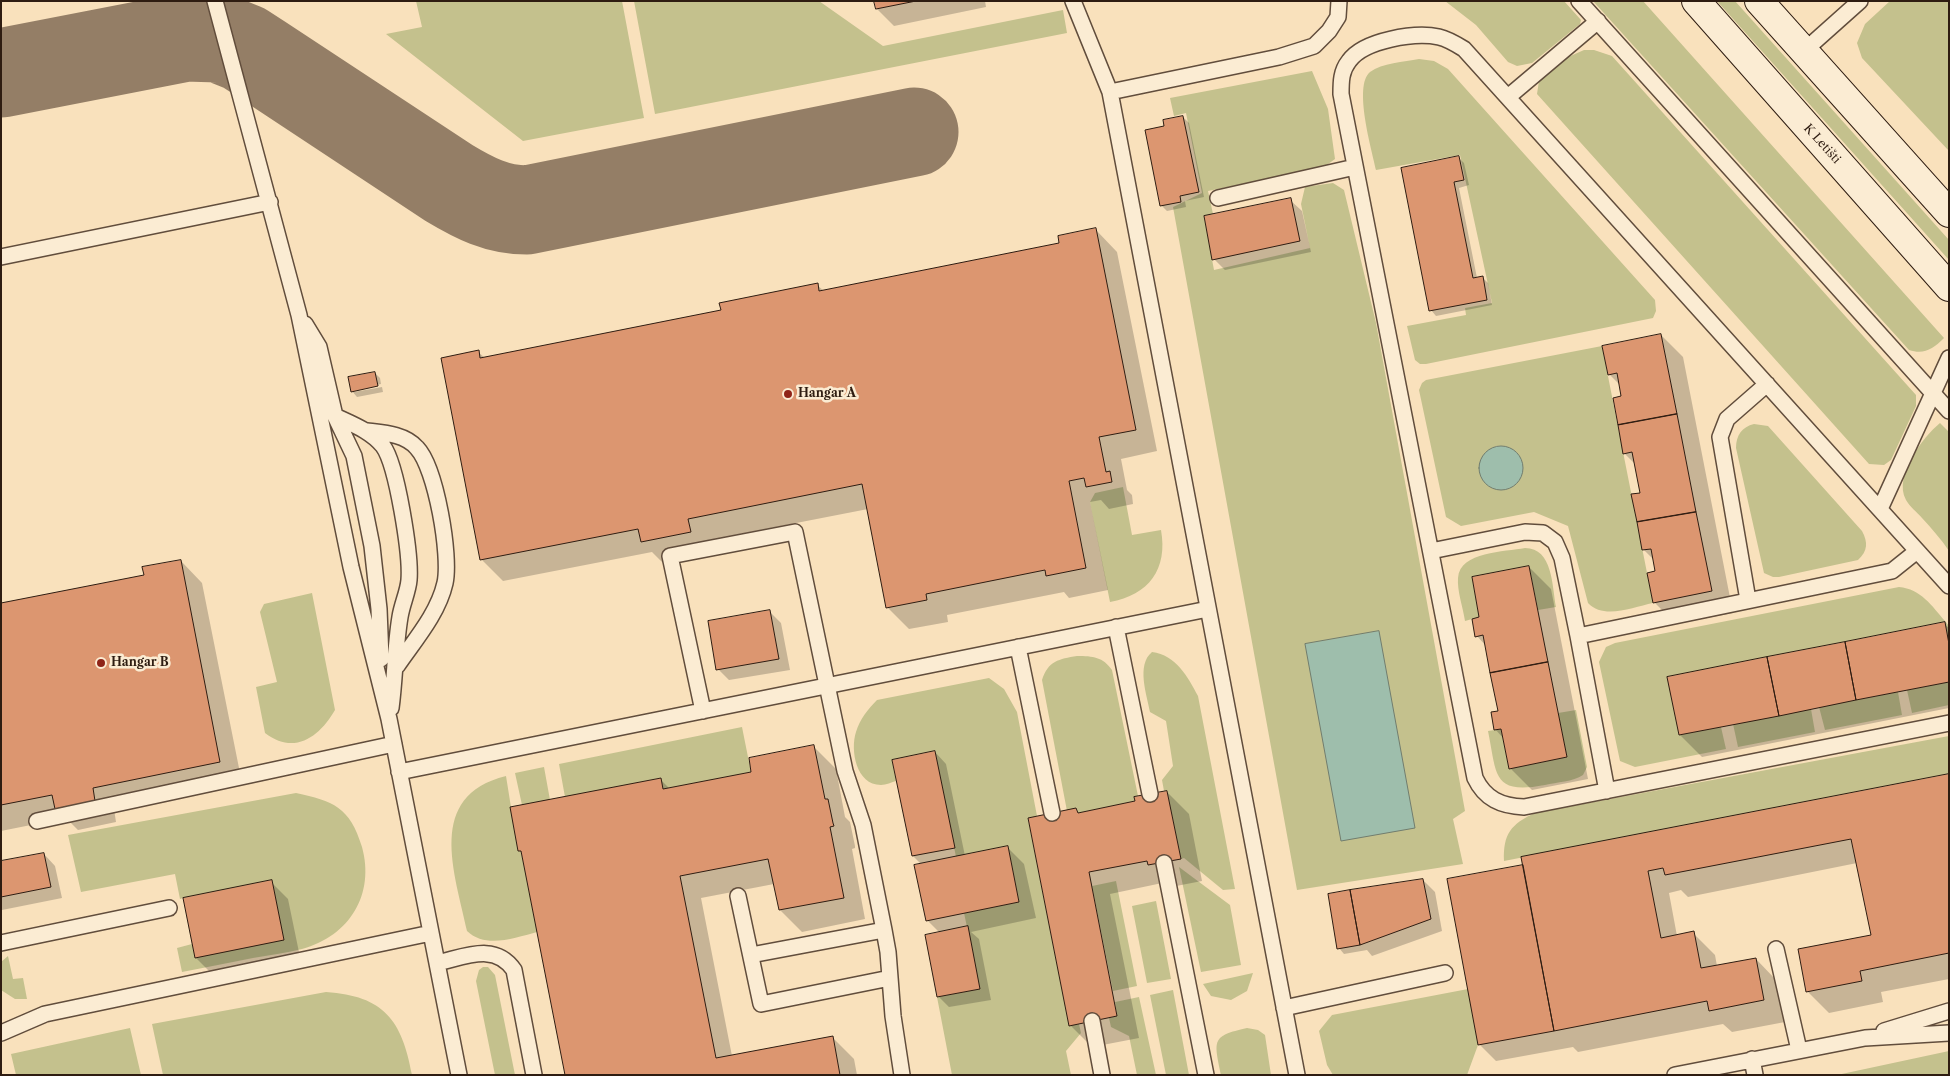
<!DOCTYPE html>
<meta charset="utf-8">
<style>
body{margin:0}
#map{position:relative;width:1950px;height:1076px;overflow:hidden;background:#f9e1bc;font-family:"Libre Caslon Text",serif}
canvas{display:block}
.frame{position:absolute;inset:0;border:2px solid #2e1c11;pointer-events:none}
</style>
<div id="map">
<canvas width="1950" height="1076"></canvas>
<div class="frame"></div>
</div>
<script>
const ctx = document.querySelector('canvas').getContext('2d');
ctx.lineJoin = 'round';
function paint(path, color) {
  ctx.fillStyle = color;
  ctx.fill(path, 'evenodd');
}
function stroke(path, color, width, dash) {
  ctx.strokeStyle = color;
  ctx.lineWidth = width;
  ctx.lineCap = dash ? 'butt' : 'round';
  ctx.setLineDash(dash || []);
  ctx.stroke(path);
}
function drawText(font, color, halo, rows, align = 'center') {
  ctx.font = font + ' "Libre Caslon Text",serif';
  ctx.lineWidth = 5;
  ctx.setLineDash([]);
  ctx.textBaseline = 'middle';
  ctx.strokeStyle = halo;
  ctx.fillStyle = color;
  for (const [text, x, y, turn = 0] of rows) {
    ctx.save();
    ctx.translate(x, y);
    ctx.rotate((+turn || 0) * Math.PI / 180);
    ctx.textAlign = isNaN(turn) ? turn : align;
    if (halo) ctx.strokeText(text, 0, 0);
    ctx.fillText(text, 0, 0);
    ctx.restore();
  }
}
const green = new Path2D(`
 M416 1H622L644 118 523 141 386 34 422 27Z
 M634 1H819L883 46 1063 10 1067 33 655 114Z
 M1445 1H1564L1581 20 1580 24 1532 63 1517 66 1508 62 1476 25Z
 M1593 1H1643L1944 338C1933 349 1924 355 1909 350Z
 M1717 1H1735L1949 240V260Z
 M1890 1H1949V151L1862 58 1857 43 1865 24Z
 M1584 50H1594L1612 56 1916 395V406L1891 460 1884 465 1869 464 1537 94 1539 81 1566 58Z
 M1419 59 1434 61 1448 69 1655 300 1656 311 1653 318 1426 364H1420L1415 360 1407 326 1466 315 1465 308 1492 303 1460 155 1376 170C1372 150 1353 86 1370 72 1382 63 1404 62 1419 59Z
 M1312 71 1328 109 1335 159 1324 167 1208 191 1213 214 1204 217 1214 270 1310 248 1301 204 1305 187 1333 183 1344 190 1376 323 1465 811 1453 819 1463 864 1297 890 1173 207 1202 193 1186 113 1174 116 1170 98Z
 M1602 346 1653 603C1633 607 1604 620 1588 603L1568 526 1534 512 1461 526 1446 517 1419 390 1422 383 1426 380ZM1496 446C1535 446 1527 497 1495 488 1484 485 1481 479 1479 468Z
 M1940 423 1949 432V551C1941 539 1932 529 1922 518 1917 512 1910 507 1906 500 1893 476 1923 437 1940 423Z
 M1754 424 1768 426 1862 531C1868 542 1868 551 1858 560L1779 577H1773L1764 573 1736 448C1736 435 1742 427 1754 424Z
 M1123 487 1132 535 1161 530C1168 569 1149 595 1110 602L1090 502 1095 493Z
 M1525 548C1553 548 1552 586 1556 607L1538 610 1529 566 1472 577 1479 617 1465 621C1463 607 1457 591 1458 578 1460 551 1505 552 1525 548Z
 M1899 587C1921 589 1932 606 1945 621L1949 626V644L1944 622 1668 677 1679 735 1721 727 1726 749 1635 767 1620 761 1599 662 1606 647 1615 643Z
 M312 593 335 710C320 736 295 756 265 733L256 687 277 682 260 612 264 604Z
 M1152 652C1176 655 1188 677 1198 696L1235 889 1223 890 1184 858 1181 859 1167 791H1164L1162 780 1173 766 1166 721 1150 712C1147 695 1136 665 1152 652Z
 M1077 656C1093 656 1103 657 1112 670L1138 796 1134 797 1135 801 1078 813 1076 808 1067 811 1042 680C1048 661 1059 659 1077 656Z
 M989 678 1004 689 1017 712 1037 816 1028 819 1069 1025 1079 1024 1081 1033 1066 1051 1071 1075H952L937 997 980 989 964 913 1019 902 1008 846 956 857 935 751 892 760 896 781C892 782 886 785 881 785 856 785 850 750 856 732 860 719 868 709 877 700Z
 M1949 682V705L1912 713 1907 690Z
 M1898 692 1902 715 1825 730 1819 707Z
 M1811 709 1815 732 1738 747 1733 724Z
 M1576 710 1587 767 1583 775C1573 782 1557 782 1545 785 1492 795 1497 775 1488 731L1501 729 1509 769 1567 757 1558 713Z
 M742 727 751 772 663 789 660 778 565 797 559 764Z
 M1949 736V774L1504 861C1503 834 1511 824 1535 813Z
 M544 767 550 800 522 805 515 773Z
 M506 776 518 851H521L537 932C514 938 486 949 467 931 455 873 425 796 506 776Z
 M296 793C333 801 350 807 362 847 375 894 350 936 302 949 286 953 269 955 253 958 230 963 206 967 182 972L177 948 192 944 183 898 180 899 175 874 81 892 68 835Z
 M1179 867 1230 905 1241 965 1201 972Z
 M1116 881 1137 986 1113 991 1092 886Z
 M1156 901 1171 979 1147 983 1132 906Z
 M8 956 13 979 23 978 27 999H15L1 990V962Z
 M483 967H488L495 975 515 1075H495L476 981 479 970Z
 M1253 973 1247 991 1231 1000 1211 996 1203 984Z
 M1468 989 1478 1045 1467 1075H1333L1327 1065 1319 1031 1332 1015Z
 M1173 990 1189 1075H1166L1150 995Z
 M326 992C384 996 402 1020 412 1075H163L152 1024Z
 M1139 997 1156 1075H1137L1129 1036 1111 1027 1109 1018 1117 1016 1115 1002Z
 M130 1028 141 1075H16L11 1054Z
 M1247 1028 1258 1030 1265 1035 1271 1075H1221C1214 1040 1211 1036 1247 1028Z
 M1949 1051V1075H1837Z`);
const water = new Path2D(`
 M1479 468a22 22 0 1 1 44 0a22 22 0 1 1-44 0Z
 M1379 631 1415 828 1341 841 1305 644Z`);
const shadow = new Path2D(`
 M876 1H985L986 7 894 26 877 9Z
 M1183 117 1189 123 1204 197 1185 201 1186 207 1167 211 1161 205Z
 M1459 158 1464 163 1469 185 1459 188 1477 278 1482 277 1488 283 1492 305 1436 316 1431 310 1403 169Z
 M1290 200 1302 211 1311 252 1225 270 1214 259Z
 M1096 230 1117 252 1157 451 1121 459 1127 490 1132 495 1133 504 1109 509 1101 500 1090 502 1108 590 1069 598 1064 592 947 615 948 622 909 629 887 607 868 509 709 540 712 554 664 564 652 552 503 581 481 559 478 352 485 358 722 311 817 285 824 291 1061 244Z
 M1661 335 1683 357 1733 613 1676 624 1654 602 1657 572 1655 561 1644 550 1633 495 1641 494 1635 464 1624 453 1623 397 1620 385 1609 374Z
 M375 373 380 378 381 384 354 390V392L382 387 383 392 357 397 352 391Z
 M181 561 202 583 242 783 114 809 116 822 78 830 66 818 1 831V605L146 576Z
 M1529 567 1551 589 1588 779 1532 790 1510 768 1504 739 1495 729 1499 712 1486 646 1477 636 1481 618Z
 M770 612 781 623 790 670 729 680 718 669Z
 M1944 624 1949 628V708L1702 757 1680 735Z
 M814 747 836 769 845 817 850 822 855 846V848L852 849 865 919 802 932 780 910 774 884 701 898 732 1056 832 1037 854 1059 857 1075H566L523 854 520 851 660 779 670 789 753 773Z
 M935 752 946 764 965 856 1007 847 1024 864 1036 918 971 932 979 939 991 1000 949 1007 938 996 940 933 927 920 922 865 913 856Z
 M1949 775V979L1881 992 1883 1002 1829 1013 1807 991 1872 936 1857 863 1688 897 1681 890 1669 893 1677 936 1693 933 1715 955 1717 966 1756 959 1777 981 1785 1022 1732 1032 1723 1024 1578 1052 1573 1047 1496 1061 1479 1044 1524 866Z
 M1167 792 1189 814 1202 881 1171 887 1167 882 1110 894 1139 1038 1092 1047 1070 1025 1076 810 1080 814 1137 802Z
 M44 854 55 866 62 898 2 910 1 863Z
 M1423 880 1435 892 1442 931 1372 956 1367 950 1344 954 1339 948Z
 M271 882 288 899 300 957 213 975 196 958Z`);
const taxiway = new Path2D(`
 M1 73 186 37 219 38 244 48 261 59 449 183C474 198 497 210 527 210L914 132`);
const building = new Path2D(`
 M874 1H916L876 9Z
 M1183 116 1199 192 1180 196 1181 202 1160 206 1145 130 1164 126 1163 120Z
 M1459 156 1464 180 1454 182 1473 278 1483 276 1487 300 1429 311 1401 168Z
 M1291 198 1300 241 1212 260 1204 216Z
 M1096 228 1136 430 1099 437 1106 472 1110 471 1112 482 1086 487 1084 478 1069 481 1086 568 1046 576 1045 570 926 594 927 600 886 608 862 484 688 519 691 532 641 542 638 529 480 560 441 358 479 350 480 358 721 310 719 303 818 283 819 291 1059 243 1058 236Z
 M1661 334 1677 414 1618 425 1613 398 1621 396 1617 373 1608 375 1602 346Z
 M375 372 378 386 351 392 348 377Z
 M1677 414 1696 512 1637 522 1631 494 1640 493 1632 452 1623 454 1618 425Z
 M1696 512 1712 591 1653 603 1647 573 1655 571 1651 549 1642 550 1637 522Z
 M181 560 220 762 93 788 95 801 55 809 52 795 1 805V603L144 575 142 567Z
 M1529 566 1548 662 1490 673 1483 635 1475 637 1472 619 1479 617 1472 577Z
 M770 610 779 659 716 670 708 621Z
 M1945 622 1949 644V682L1856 700 1845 642Z
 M1845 642 1856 700 1779 716 1767 657Z
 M1767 657 1779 716 1679 735 1667 677Z
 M1548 662 1567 757 1509 769 1501 729 1494 730 1491 712 1498 711 1490 673Z
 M814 745 825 799H828L833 823 834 826 830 827 844 898 779 910 768 859 680 876 716 1058 833 1036 840 1075H565L521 851H518L510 807 661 778 663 789 751 772 749 758Z
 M935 751 955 848 912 856 892 760Z
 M1949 774V953L1860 971 1862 981 1806 992 1798 949 1871 935 1851 839 1665 875 1663 868 1648 871 1661 938 1694 931 1701 968 1756 958 1764 1000 1709 1011 1707 1001 1554 1031 1521 857Z
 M1167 791 1181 859 1148 865 1147 861 1089 872 1117 1016 1069 1026 1028 818 1076 808 1078 813 1135 801 1134 797Z
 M1008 846 1019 902 926 921 914 865Z
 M44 853 51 887 1 897V861Z
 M1523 865 1554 1031 1478 1045 1447 879Z
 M1423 879 1431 919 1360 945 1350 890Z
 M272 880 284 940 195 958 183 898Z
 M1350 890 1360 945 1337 949 1328 894Z
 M968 926 980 989 937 997 925 935Z`);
const lane = new Path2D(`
 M215 1 299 315 351 567 389 719 459 1075
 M1073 1 1110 92 1297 1075
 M1579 1 1949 411
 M1804 51 1860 1
 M1110 92 1279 57 1314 46 1329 31 1338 17 1339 1
 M1508 97 1598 21
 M1218 198 1355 167
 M1 257 270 202
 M305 324 319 347 335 416 354 456 372 546 379 609 381 659
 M335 416C352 424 371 431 383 446 397 465 411 555 409 580 408 592 402 604 400 617 395 647 395 678 391 708
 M367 431C384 433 405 434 417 448 436 468 451 556 445 583 438 614 414 641 397 666
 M1880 509 1949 358
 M1431 551 1525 532 1543 533 1555 542 1562 558 1578 636 1607 791
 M1949 586 1464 49C1456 44 1448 39 1439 37 1415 32 1364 40 1349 61 1341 71 1341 82 1341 94L1475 778C1485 799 1501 806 1524 807L1949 723
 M1748 600 1720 437 1727 419 1767 384
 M1116 627 1150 794
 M1578 636 1892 571 1917 551
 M1018 647 1052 813
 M703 711 670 556 795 532 845 771 863 825 884 930 888 952 893 1016 902 1075
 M399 772 1208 609
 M37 821 394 744
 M1164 863 1206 1075
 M738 896 761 1004 890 978
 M1 943 169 908
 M1776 949 1799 1050
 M751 955 884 930
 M437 963C465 957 495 942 514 970L534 1075
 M1284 1008 1445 973
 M1092 1021 1102 1075
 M1884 1031 1949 1011
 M1 1033 45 1014 431 933
 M1752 1059 1755 1075
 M1675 1075 1865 1038 1949 1033`);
const secondary = new Path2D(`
 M1696 1 1949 287
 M1759 1 1949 213`);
const markers = [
 [788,394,5,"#8f2418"],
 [101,663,5,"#8f2418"]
];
const streetNames = [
 ["K Letišti",1822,144,48]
];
const poiNames = [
 ["Hangar A",798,394],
 ["Hangar B",111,663]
];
paint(green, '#c4c18d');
paint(water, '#9ebeac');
stroke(water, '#717d6e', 1);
paint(shadow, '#0003');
stroke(taxiway, '#947e66', 89);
paint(building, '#dc9670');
stroke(building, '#2e1c11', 1);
stroke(lane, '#614d3c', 18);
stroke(secondary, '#2e1c11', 30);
stroke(lane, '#fbecd3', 15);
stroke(secondary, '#fbecd3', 28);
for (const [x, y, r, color] of markers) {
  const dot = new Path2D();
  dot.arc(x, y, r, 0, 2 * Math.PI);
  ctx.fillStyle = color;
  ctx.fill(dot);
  stroke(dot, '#fbecd3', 2);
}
drawText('12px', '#2e1c11', '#fbecd3', streetNames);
drawText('bold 12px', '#2e1c11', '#fbecd3', poiNames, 'left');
</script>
